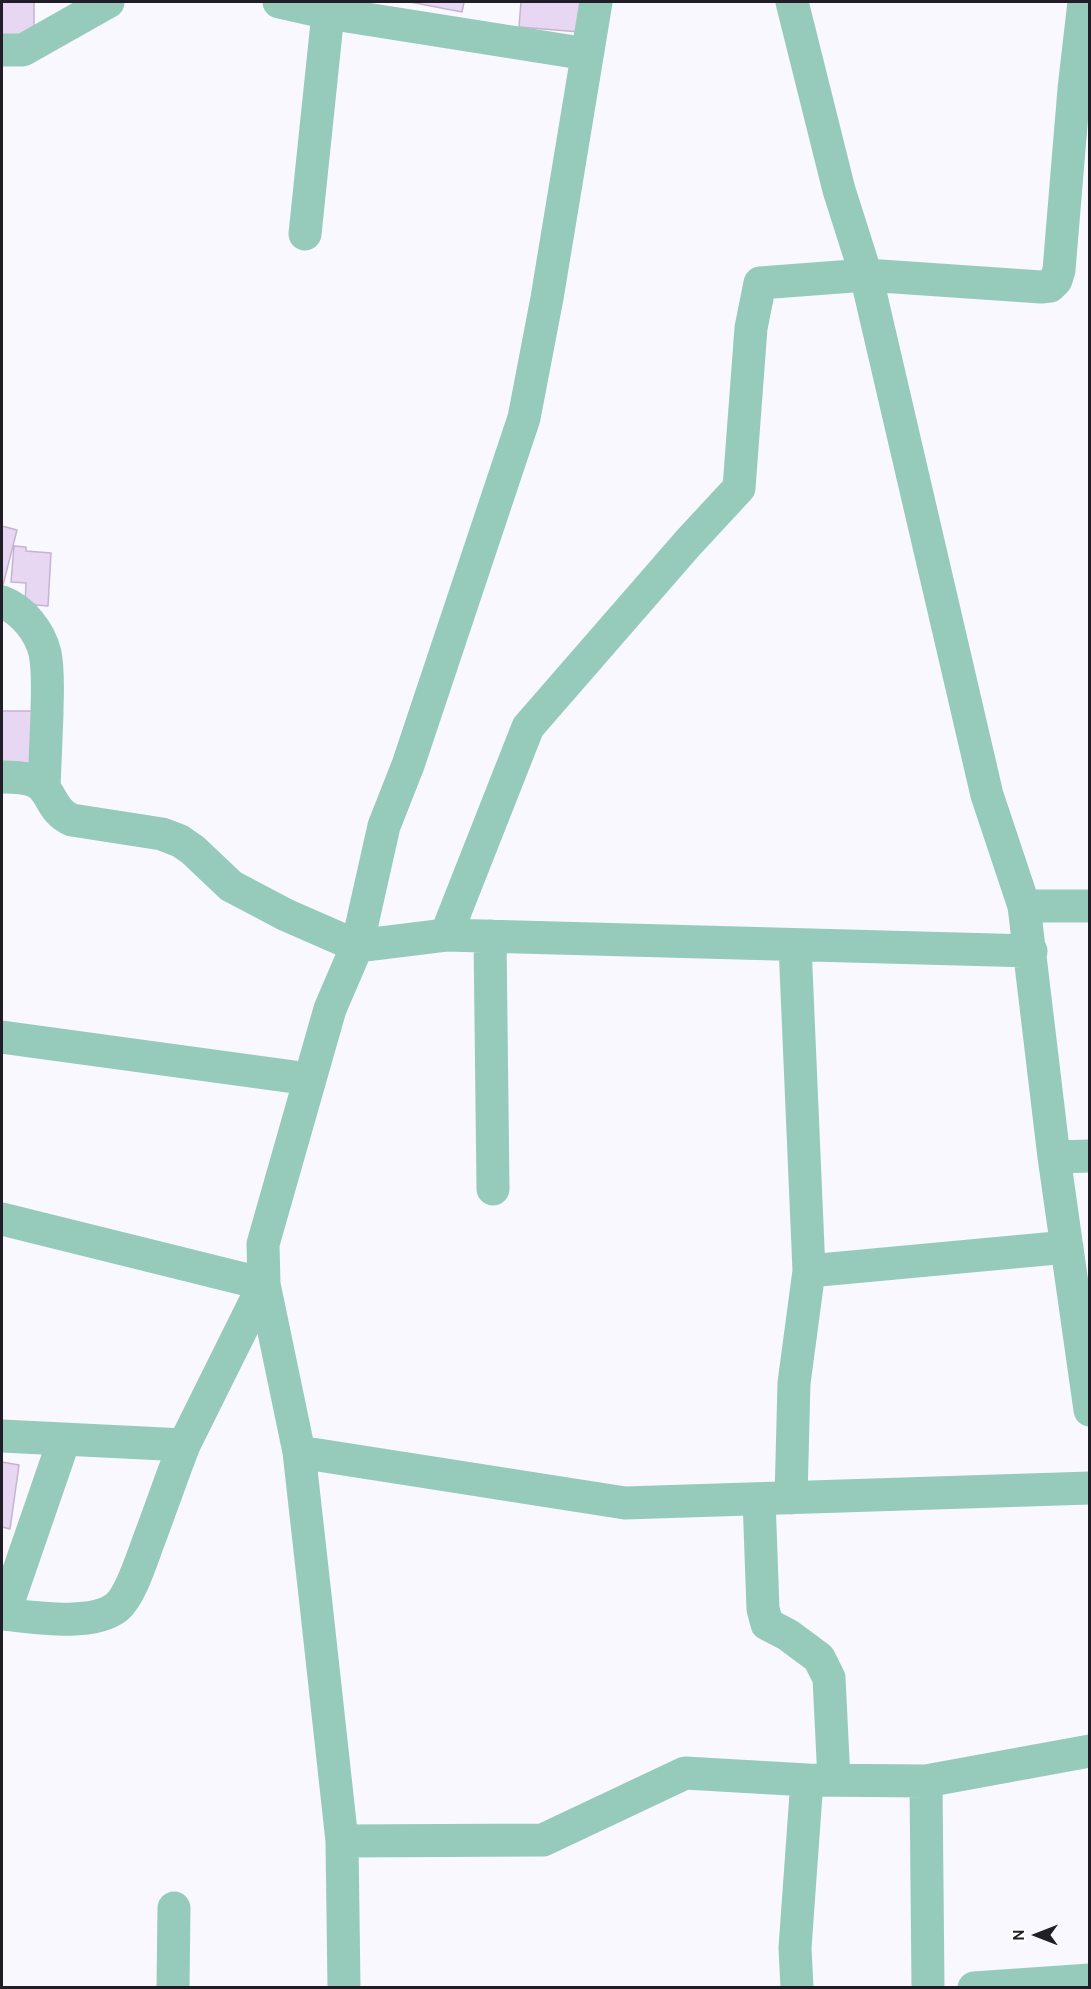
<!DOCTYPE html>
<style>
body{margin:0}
#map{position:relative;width:1091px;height:1989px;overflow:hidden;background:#f9f8fe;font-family:Cabin,sans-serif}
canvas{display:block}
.frame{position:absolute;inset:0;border:3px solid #211e28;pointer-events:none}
.north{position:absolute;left:1007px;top:1905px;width:60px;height:60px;-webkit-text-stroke:4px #fff;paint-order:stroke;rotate:270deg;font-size:16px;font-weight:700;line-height:24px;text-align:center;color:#211e28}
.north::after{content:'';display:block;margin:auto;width:21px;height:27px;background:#211e28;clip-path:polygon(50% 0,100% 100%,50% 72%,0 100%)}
</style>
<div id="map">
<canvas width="1091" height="1989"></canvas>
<div class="frame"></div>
<div class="north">N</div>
</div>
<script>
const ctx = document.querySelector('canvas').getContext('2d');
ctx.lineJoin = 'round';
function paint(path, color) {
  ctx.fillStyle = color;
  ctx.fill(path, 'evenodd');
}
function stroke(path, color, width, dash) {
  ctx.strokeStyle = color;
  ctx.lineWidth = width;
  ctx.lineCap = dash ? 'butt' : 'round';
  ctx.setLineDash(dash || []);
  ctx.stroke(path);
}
const building = new Path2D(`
 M2 2H34V37H2Z
 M410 2H464L462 12Z
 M521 2H582L580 32 519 27Z
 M2 526 17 530 2 589Z
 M14 546 26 547V551L51 553 48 606 25 604 26 583 11 582Z
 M2 711H34L35 773H2Z
 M2 1462 19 1465 10 1529 2 1527Z`);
const minor = new Path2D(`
 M279 2 328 13 587 54
 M792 2 839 190 866 275 987 795 1024 906 1054 1157 1090 1410
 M2 50H23L108 2
 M305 234 328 13
 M2 602C23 610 40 632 45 653 49 673 47 694 47 714 46 739 45 764 44 788
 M2 777C12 777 26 777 36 782 53 791 50 811 72 820L162 834 180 841 193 850 231 886 286 915 357 946 446 935 1031 951
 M1024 906H1090
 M446 935 528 727 688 543 739 488 751 328 760 283 866 275 1041 287 1050 286 1056 280 1059 270 1074 89 1084 2
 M490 936 493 1189
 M795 945 809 1271 1067 1247
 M2 1037 309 1079
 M1054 1157 1090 1156
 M2 1219 264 1284 184 1445 2 1436
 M64 1440 4 1614C33 1617 93 1627 117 1607 131 1595 142 1558 149 1540 161 1508 172 1476 184 1445
 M299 1452 625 1503 1090 1488
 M791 1498 794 1383 809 1271
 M759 1499 763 1609 767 1624 788 1635 819 1658 829 1678 834 1780
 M926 1781 928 1988
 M342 1841 543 1840 685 1773 807 1780 926 1781 1090 1751
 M173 1988 174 1908
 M344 1988 342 1841 315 1595 299 1452 264 1284 263 1244 330 1009 357 946 384 826 408 765 524 418 547 298 596 2
 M797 1988 795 1948 807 1780
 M974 1988 1090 1980`);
paint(building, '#e7d7f2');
stroke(building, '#c4b4cf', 1.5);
stroke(minor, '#96cbbb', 33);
</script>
